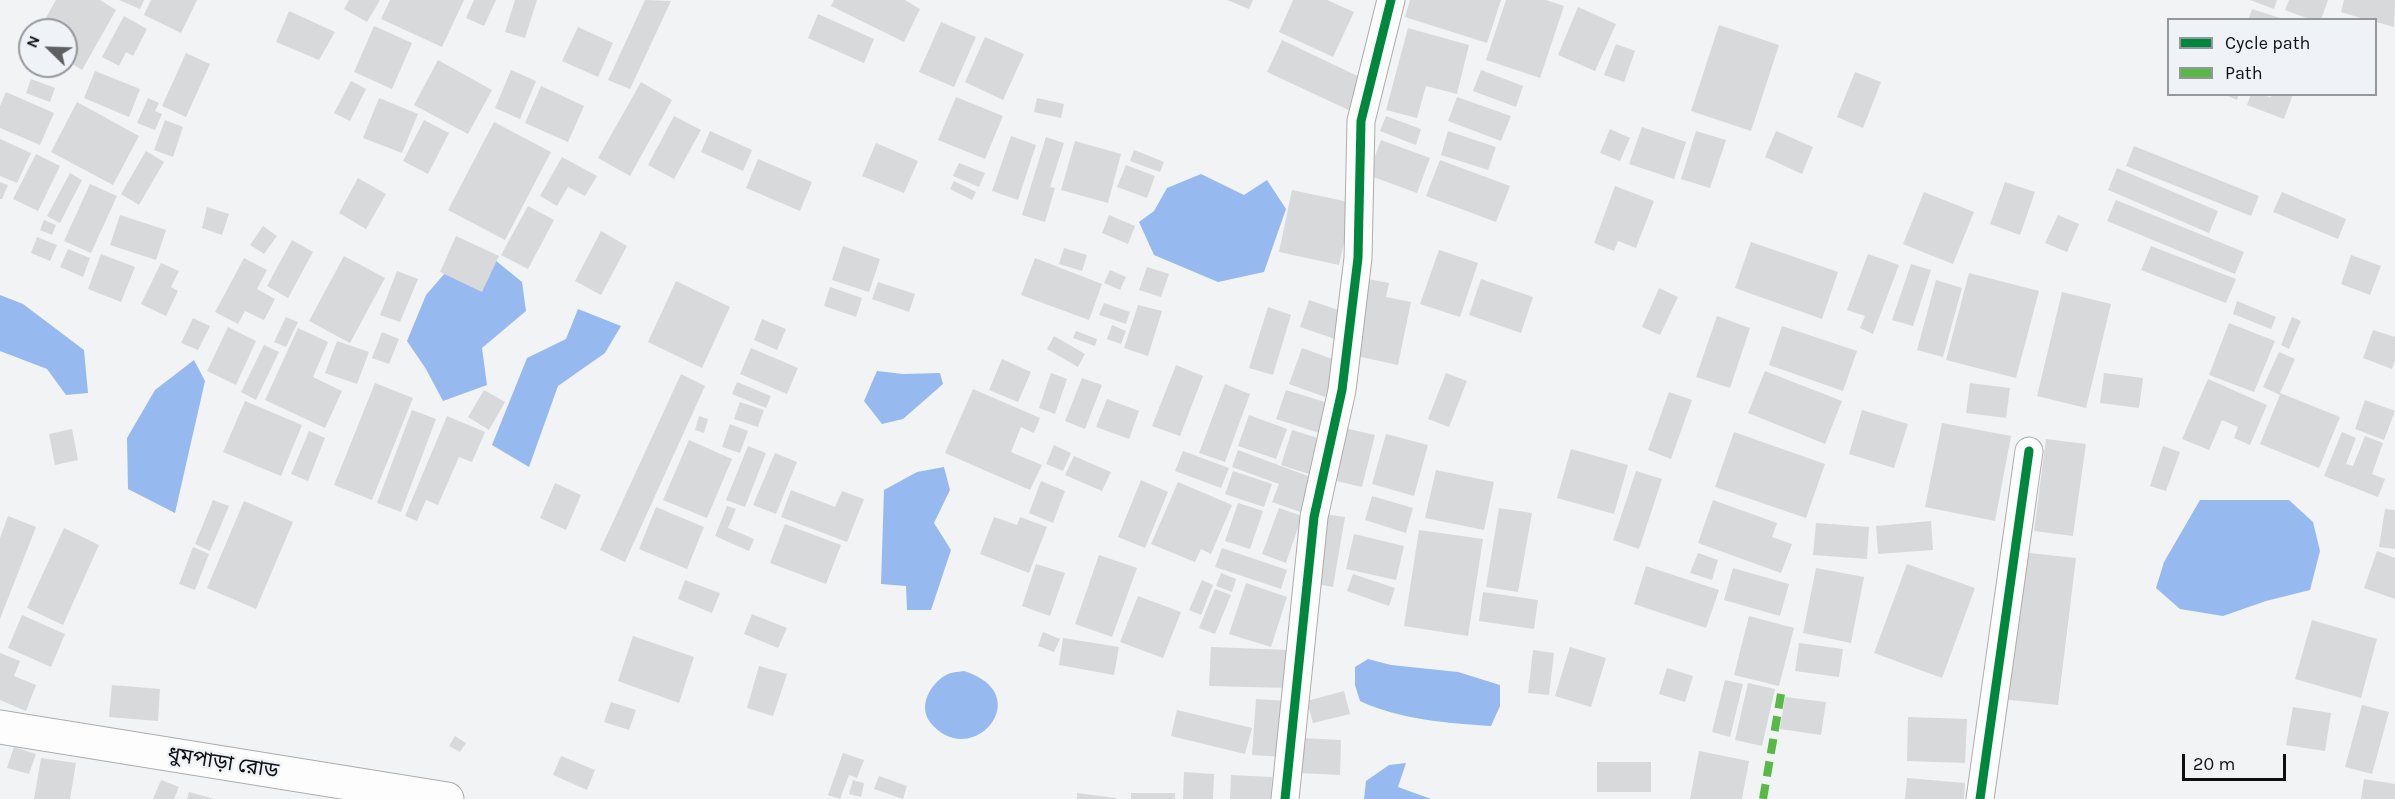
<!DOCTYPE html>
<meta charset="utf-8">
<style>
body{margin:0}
#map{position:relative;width:2395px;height:799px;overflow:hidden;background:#f1f3f5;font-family:Karla,sans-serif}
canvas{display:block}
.legend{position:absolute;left:2167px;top:18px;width:210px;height:78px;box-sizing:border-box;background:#eff2f7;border:2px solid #95979b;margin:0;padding:8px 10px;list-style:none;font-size:18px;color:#0e0f10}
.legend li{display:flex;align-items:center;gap:12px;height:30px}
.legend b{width:30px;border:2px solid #95979b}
.north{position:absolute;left:18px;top:18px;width:60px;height:60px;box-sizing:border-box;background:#eff2f7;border:2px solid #95979b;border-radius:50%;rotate:293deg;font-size:16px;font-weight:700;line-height:24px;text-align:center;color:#0e0f10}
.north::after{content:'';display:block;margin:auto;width:21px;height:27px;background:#5d5f60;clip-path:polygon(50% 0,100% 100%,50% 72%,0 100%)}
.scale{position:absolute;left:2182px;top:754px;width:104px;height:27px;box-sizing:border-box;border:3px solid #0e0f10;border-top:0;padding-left:8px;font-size:18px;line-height:21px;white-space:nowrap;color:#0e0f10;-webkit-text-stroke:4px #eff2f7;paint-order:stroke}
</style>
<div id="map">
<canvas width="2395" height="799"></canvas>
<ul class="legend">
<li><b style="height:8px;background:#00873e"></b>Cycle path</li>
<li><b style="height:8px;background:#58b947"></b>Path</li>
</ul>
<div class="north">N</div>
<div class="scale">20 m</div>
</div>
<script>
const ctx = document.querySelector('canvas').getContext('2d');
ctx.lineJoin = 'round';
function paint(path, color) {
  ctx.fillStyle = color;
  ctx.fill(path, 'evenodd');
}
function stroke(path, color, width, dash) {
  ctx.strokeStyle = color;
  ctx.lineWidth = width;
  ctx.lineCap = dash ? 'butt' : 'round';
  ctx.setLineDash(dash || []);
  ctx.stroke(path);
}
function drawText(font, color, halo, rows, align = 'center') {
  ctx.font = font + ' Karla,"Noto Sans Bengali",sans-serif';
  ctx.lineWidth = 5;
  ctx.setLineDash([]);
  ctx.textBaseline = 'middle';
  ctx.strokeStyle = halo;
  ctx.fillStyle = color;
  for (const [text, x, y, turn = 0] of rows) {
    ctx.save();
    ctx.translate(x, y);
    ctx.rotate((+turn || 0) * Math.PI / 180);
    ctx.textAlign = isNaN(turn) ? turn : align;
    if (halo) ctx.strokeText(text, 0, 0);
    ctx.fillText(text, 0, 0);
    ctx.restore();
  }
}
const water = new Path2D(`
 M1201 174 1244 195 1267 180 1286 209 1264 272 1218 282 1154 255 1139 222 1154 211 1167 188Z
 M484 251 522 282 526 311 482 348 487 385 443 401 426 369 407 341 426 295 452 265Z
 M0 295 23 304 84 350 88 393 66 395 47 369 0 351Z
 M578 309 621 326 605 353 558 386 529 467 492 445 527 358 566 339Z
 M194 360 205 381 175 513 128 489 127 438 155 390Z
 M877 371 903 374 940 373 943 384 903 419 882 424 864 401Z
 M944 467 950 490 934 523 951 550 931 610H907L906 586 881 584 884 490 917 472Z
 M2200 500H2289L2313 522 2320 551 2310 590 2266 601 2223 616 2180 609 2156 588 2164 562Z
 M1368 659 1391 665 1458 672 1500 685V706L1491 726C1447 723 1401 720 1360 701L1355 685V667Z
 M964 671C1040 695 970 773 930 722 918 706 930 684 946 675 951 672 958 672 964 671Z
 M1406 763 1398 787 1431 799H1364L1366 781 1389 765Z`);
const building = new Path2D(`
 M56 0H100L116 10 82 70 66 60V30H39Z
 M119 0H144L140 9Z
 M151 0H197L181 33 144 15Z
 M349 0H380L367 22 344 9Z
 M390 0H464L442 47 381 19Z
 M474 0H496L484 26 466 18Z
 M515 0H537L525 38 505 32Z
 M645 0 671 1 630 89 608 80Z
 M834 0H905L920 9 904 42 831 6Z
 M1227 0H1253L1249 9Z
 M1293 0H1327L1354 12 1333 57 1279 32Z
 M1410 0H1501L1487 43 1405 17Z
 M1506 0H1546L1564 6 1540 78 1486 60Z
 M2250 0H2277L2274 9Z
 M2289 0H2328L2321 20H2312L2285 10Z
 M2344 0H2395L2394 27 2376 22V20H2367L2341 12Z
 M1578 7 1616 24 1595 71 1558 55Z
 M2252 9 2283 19V20H2248Z
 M289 11 335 32 319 60 276 42Z
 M818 14 874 39 864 63 808 38Z
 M124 16 147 29 133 56 126 52 119 66 102 57Z
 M941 22 976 37 954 87 919 72Z
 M1719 25 1779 45 1751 131 1691 111Z
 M374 26 412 43 392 89 354 72Z
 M578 27 613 43 598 77 562 61Z
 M1408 28 1469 45 1457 94 1426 86 1417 118 1386 110Z
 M985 37 1024 54 1003 100 965 82Z
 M1282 40 1370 82 1355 113 1267 72Z
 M1616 44 1635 51 1624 82 1604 75Z
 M186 53 210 64 186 117 162 106Z
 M438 60 492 90 468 134 414 105Z
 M511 70 536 81 520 119 495 108Z
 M1481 70 1523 86 1516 107 1473 91Z
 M95 71 140 89 129 117 84 98Z
 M1855 72 1881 82 1863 128 1837 117Z
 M31 79 55 88 50 102 26 93Z
 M351 81 366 89 350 121 334 113Z
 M641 82 672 100 630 176 598 158Z
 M541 86 584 106 568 142 525 123Z
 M6 92 54 113 40 145 0 128V106Z
 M2223 94H2239L2237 100Z
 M2251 94 2271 97 2272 94H2293L2284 119 2247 105Z
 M956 97 1003 116 985 159 938 140Z
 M1457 97 1511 116 1501 141 1448 121Z
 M148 98 159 103 155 111 162 114 155 130 137 123Z
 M379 98 418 114 402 153 363 138Z
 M1037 98 1064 104 1061 118 1034 112Z
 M77 102 139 136 113 185 51 152Z
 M674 116 701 130 674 179 648 165Z
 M1386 116 1421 129 1416 145 1380 131Z
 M165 120 183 127 173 157 154 150Z
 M424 120 449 133 428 174 403 161Z
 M494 122 551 152 505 240 448 210Z
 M1642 127 1686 142 1674 179 1629 164Z
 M1610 129 1630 138 1620 161 1600 153Z
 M710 131 752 150 743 171 701 152Z
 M1448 131 1496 147 1488 170 1441 155Z
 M1696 131 1726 140 1710 188 1681 179Z
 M1776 131 1813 147 1802 174 1765 157Z
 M1011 136 1036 145 1018 200 992 191Z
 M1046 137 1064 143 1050 187 1055 188 1045 222 1022 215Z
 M0 139 31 153 17 183 0 176Z
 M1381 140 1430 158 1417 193 1368 175Z
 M1075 141 1121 154 1108 203 1061 190Z
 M876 143 918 161 904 193 862 176Z
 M2134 146 2259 196 2251 216 2126 166Z
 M1134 150 1164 162 1160 172 1130 161Z
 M146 151 164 162 139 205 121 194Z
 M36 154 60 166 38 211 13 199Z
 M562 157 597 176 585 196 568 187 557 206 540 196Z
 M758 159 812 182 800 211 746 188Z
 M1440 160 1510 186 1496 222 1426 196Z
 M959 163 985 173 979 187 953 176Z
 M1126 165 1155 176 1147 198 1117 187Z
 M2117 168 2218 211 2209 233 2108 190Z
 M70 173 82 180 60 223 47 216Z
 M358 178 386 194 366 229 339 213Z
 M954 181 976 192 972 200 950 189Z
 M0 182 8 185 2 199H0Z
 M2005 182 2035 192 2020 235 1990 224Z
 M90 184 117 196 91 253 64 241Z
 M1615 186 1654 201 1636 248 1618 241 1614 251 1594 243Z
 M1292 190 1353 203 1339 265 1279 252Z
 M1924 192 1974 212 1953 264 1903 244Z
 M2282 192 2346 219 2338 239 2273 212Z
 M2116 200 2244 252 2235 274 2107 221Z
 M528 206 554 220 528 269 501 255Z
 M207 207 229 214 222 235 202 228Z
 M120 215 166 230 156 260 110 245Z
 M1109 215 1135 226 1128 244 1102 233Z
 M2058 215 2079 224 2067 252 2045 243Z
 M44 220 56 225 52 235 40 230Z
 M263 226 277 236 264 254 250 245Z
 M601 231 627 246 601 295 575 281Z
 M456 236 499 256 482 292 440 272Z
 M37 237 57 245 50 261 31 253Z
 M292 240 313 252 288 298 267 286Z
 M1751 242 1838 272 1822 319 1735 288Z
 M843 246 880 259 869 292 832 280Z
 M2151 246 2236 279 2226 303 2141 270Z
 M1064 248 1087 255 1082 271 1059 264Z
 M68 249 90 258 83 277 60 267Z
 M1439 250 1478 263 1460 317 1420 304Z
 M101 254 135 267 121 302 88 289Z
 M1868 254 1899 265 1873 334 1860 328 1865 316 1847 310Z
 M2351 255 2381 266 2370 295 2341 284Z
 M344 256 385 278 350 343 309 321Z
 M244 258 267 270 257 289 275 299 264 320 245 311 238 324 215 312Z
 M1035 258 1102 284 1089 320 1021 295Z
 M161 263 179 271 171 287 178 291 166 316 141 304Z
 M1911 264 1931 270 1913 326 1892 320Z
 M1147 267 1169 274 1161 297 1139 290Z
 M1110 270 1126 277 1120 290 1104 283Z
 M397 271 418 279 400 322 380 315Z
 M1969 273 2039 291 2016 378 1946 360Z
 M1368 279 1389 283 1386 297 1411 302 1398 365 1352 355Z
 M1481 279 1533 297 1521 333 1469 315Z
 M1936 280 1962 288 1943 357 1917 350Z
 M676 281 730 307 702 368 648 342Z
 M878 282 915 294 909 312 872 299Z
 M830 287 862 298 856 317 824 306Z
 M1659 288 1678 297 1660 335 1642 327Z
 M2062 292 2111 304 2086 408 2037 396Z
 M1309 300 1347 313 1338 340 1300 327Z
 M2237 301 2276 317 2271 329 2233 314Z
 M1104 303 1130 312 1126 324 1099 315Z
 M1138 305 1162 311 1148 356 1124 348Z
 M1268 307 1291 315 1273 375 1249 368Z
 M1717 316 1750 328 1730 388 1696 377Z
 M286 317 298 322 286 347 274 342Z
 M2292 317 2301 321 2289 349 2281 345Z
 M193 318 210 326 198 350 181 343Z
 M762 319 786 329 777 350 754 340Z
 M2229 323 2275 341 2254 392 2209 375Z
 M1112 325 1126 331 1121 344 1107 339Z
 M1782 326 1857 351 1843 391 1769 365Z
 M228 327 256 341 236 385 207 371Z
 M298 328 328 342 313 377 342 391 325 428 265 400Z
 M2373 330 2395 337V360L2392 369 2363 358Z
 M1076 331 1097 339 1095 346 1073 338Z
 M382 332 399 339 389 364 372 358Z
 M1054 336 1085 354 1078 367 1047 349Z
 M337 341 369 352 357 384 325 373Z
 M264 345 279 352 256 400 241 392Z
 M751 348 798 368 787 394 740 374Z
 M1302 348 1338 361 1325 397 1289 384Z
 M2279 352 2295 359 2280 393 2340 417 2319 468 2260 444 2280 395 2263 387Z
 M1002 359 1031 372 1018 402 989 390Z
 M1176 365 1203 376 1180 436 1152 426Z
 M1765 371 1842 401 1825 444 1748 413Z
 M1051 373 1067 379 1055 414 1039 408Z
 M1446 373 1467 381 1449 427 1428 419Z
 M2104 373 2143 378 2139 408 2100 403Z
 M681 374 705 386 625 562 600 550Z
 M1082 378 1102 385 1085 429 1065 421Z
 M2208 379 2267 405 2250 445 2234 438 2238 427 2222 420 2209 450 2182 439Z
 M737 382 771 396 766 408 732 394Z
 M375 383 413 398 372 500 334 485Z
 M1970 383 2010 388 2006 418 1966 413Z
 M1225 384 1250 394 1225 462 1199 453Z
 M973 389 1040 418 1034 433 1021 427 1011 452 1042 465 1030 490 945 453Z
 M484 390 505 402 489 430 468 417Z
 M1286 390 1328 403 1319 433 1276 419Z
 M1669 392 1692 400 1671 459 1648 450Z
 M1107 399 1139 411 1129 439 1096 427Z
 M2365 400 2395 411 2384 440 2355 429Z
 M245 401 302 425 281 476 223 452Z
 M740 402 764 410 758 427 734 419Z
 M412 410 436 419 401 512 377 503Z
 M1862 410 1908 424 1894 468 1849 454Z
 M1249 415 1287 429 1276 459 1238 446Z
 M447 416 485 432 472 462 459 457 438 505 426 500 417 521 405 516Z
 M699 416 708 419 704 433 695 430Z
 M1942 423 2011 436 1995 521 1925 507Z
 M730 424 748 431 740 453 722 447Z
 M1340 427 1375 435 1362 487 1328 479Z
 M72 429 78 460 55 465 49 434Z
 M1292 430 1321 439 1309 474 1281 465Z
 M309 431 325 438 308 481 291 474Z
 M1734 432 1825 464 1806 518 1715 487Z
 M2342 432 2356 438 2346 464 2353 466 2365 436 2383 443 2372 474 2385 479 2378 497 2324 476Z
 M1386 434 1428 445 1414 496 1372 484Z
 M2046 439 2086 444 2073 536 2034 531Z
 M689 440 732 459 707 518 663 500Z
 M1054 445 1071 453 1063 471 1046 464Z
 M748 446 766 453 745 507 726 500Z
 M2163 446 2180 452 2166 491 2150 486Z
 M1571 449 1628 465 1614 514 1557 498Z
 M1238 450 1316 479 1303 513 1272 502 1279 484 1232 467Z
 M1183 451 1229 468 1221 488 1175 471Z
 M775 453 797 462 776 514 753 505Z
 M1074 456 1111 472 1102 491 1065 475Z
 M1436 470 1494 482 1484 530 1425 518Z
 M1233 471 1272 484 1264 507 1225 494Z
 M1636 471 1662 479 1639 549 1613 540Z
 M1141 480 1168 492 1145 548 1118 537Z
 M1041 481 1065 491 1053 523 1029 513Z
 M1178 482 1232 505 1211 554 1201 549 1195 562 1151 544Z
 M555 483 581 495 566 530 540 518Z
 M791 490 835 507 842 491 864 499 847 542 781 517Z
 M1372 496 1413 508 1406 533 1365 520Z
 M213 500 229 506 210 551 195 544Z
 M1713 500 1777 523 1772 537 1792 544 1781 573 1698 543Z
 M244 501 293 522 256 609 207 588Z
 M1238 503 1263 511 1250 549 1225 541Z
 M727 506 736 509 728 528 754 539 749 551 715 536Z
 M656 507 704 527 687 569 639 549Z
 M1279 508 1302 516 1286 563 1262 554Z
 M1499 508 1532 513 1518 592 1486 587Z
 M2385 509 2395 510V549L2379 547Z
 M1324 514 1345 517 1333 587 1312 583Z
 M8 516 36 527 0 619V538Z
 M994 517 1017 525 1020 517 1047 527 1029 573 980 554Z
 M1931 521 1933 550 1878 554 1876 526Z
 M1816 523 1869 527 1867 559 1813 555Z
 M785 524 841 545 826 584 770 563Z
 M64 528 99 545 63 625 27 608Z
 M1419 530 1483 539 1468 636 1404 626Z
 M1354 534 1404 546 1396 580 1346 569Z
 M193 547 209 554 195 590 179 584Z
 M1222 548 1287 570 1281 589 1215 567Z
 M2377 551 2395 558V599L2364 588Z
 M2020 552 2076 558 2058 705 2001 699Z
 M1698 553 1718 560 1712 580 1690 573Z
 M1099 555 1137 568 1112 637 1075 624Z
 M1036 564 1065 573 1050 616 1022 606Z
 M1907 564 1975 588 1942 678 1874 653Z
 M1646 566 1719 590 1706 628 1634 604Z
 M1733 568 1789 584 1780 616 1724 600Z
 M1816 568 1864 577 1851 643 1803 633Z
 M1221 573 1236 579 1232 592 1216 586Z
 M1353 574 1395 588 1389 606 1347 591Z
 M685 580 720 593 712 613 678 599Z
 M1202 580 1213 585 1201 615 1189 610Z
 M1246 583 1287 597 1271 647 1229 634Z
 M1215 589 1231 595 1215 634 1199 628Z
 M1483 592 1538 600 1534 629 1479 621Z
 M1138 596 1181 612 1163 658 1120 642Z
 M752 614 787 628 778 648 744 634Z
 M22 615 65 634 51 667 8 648Z
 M1749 616 1794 628 1779 686 1734 675Z
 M2312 620 2377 639 2361 698 2295 679Z
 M1043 632 1060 639 1054 652 1038 646Z
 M633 636 694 657 679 703 618 681Z
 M1063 638 1119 647 1114 675 1059 665Z
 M1799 643 1843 649 1839 677 1795 671Z
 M1211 647 1290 650 1289 688 1209 686Z
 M1570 647 1606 658 1591 707 1555 696Z
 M1533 650 1554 653 1549 695 1528 693Z
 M0 653 20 661 14 676 36 685 26 711 0 700Z
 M759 666 787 674 773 716 747 708Z
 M1667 668 1693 676 1685 702 1659 694Z
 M1725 680 1743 684 1730 737 1712 732Z
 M1748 683 1775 689 1762 746 1735 740Z
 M112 685 160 689 158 721 109 717Z
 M1344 691 1350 714 1313 723 1307 701Z
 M1785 697 1826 702 1821 735 1780 729Z
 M1256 699 1288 701 1285 757 1252 755Z
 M611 702 636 710 629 730 604 722Z
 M2362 705 2389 712 2372 774 2345 767Z
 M2293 707 2331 713 2325 751 2286 745Z
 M1177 710 1252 728 1245 754 1171 736Z
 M1908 717 1967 719 1965 763 1907 761Z
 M455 736 466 743 460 752 449 746Z
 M1301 738 1341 740 1340 775 1299 773Z
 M14 747 36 754 29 774 7 768Z
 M1699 751 1749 761 1742 799H1690Z
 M843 753 864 760 857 778 849 775 840 799 828 795Z
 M561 756 595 770 587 790 553 775Z
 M41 758 76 763 70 799H34Z
 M1597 762H1651V792H1597Z
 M1184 772 1214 774 1213 799H1183Z
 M1231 775 1272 777 1271 799H1230Z
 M879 776 907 786 903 799 874 789Z
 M1907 778 1965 783 1964 799H1905Z
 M2364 779 2395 784V799H2361Z
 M161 780 179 787 174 799H153Z
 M853 780 864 783 861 797 849 794Z
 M189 792 211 798V799H187Z
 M1077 793 1116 798V799H1077Z
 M1131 793H1175V799H1131Z`);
const minor = new Path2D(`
 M1285 799 1314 517 1342 390 1358 258 1361 121 1391 0
 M1980 799 2029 451`);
const secondary = new Path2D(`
 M0 727 447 799`);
const quiet = new Path2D(`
 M1763 799 1781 694`);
const cycleway = new Path2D(`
 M1285 799 1314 517 1342 390 1358 258 1361 121 1391 0
 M1980 799 2029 451`);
const streetNames = [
 ["ধুমপাড়া রোড",223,763,9]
];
paint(water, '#96baef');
paint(building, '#d8d9db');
stroke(minor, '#abacae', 29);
stroke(secondary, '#abacae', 35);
stroke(minor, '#fdfdfe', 27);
stroke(secondary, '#fdfdfe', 33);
stroke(quiet, '#58b947', 8, [15, 8]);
stroke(cycleway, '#00873e', 9);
drawText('21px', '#0e0f10', '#eff2f7', streetNames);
</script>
